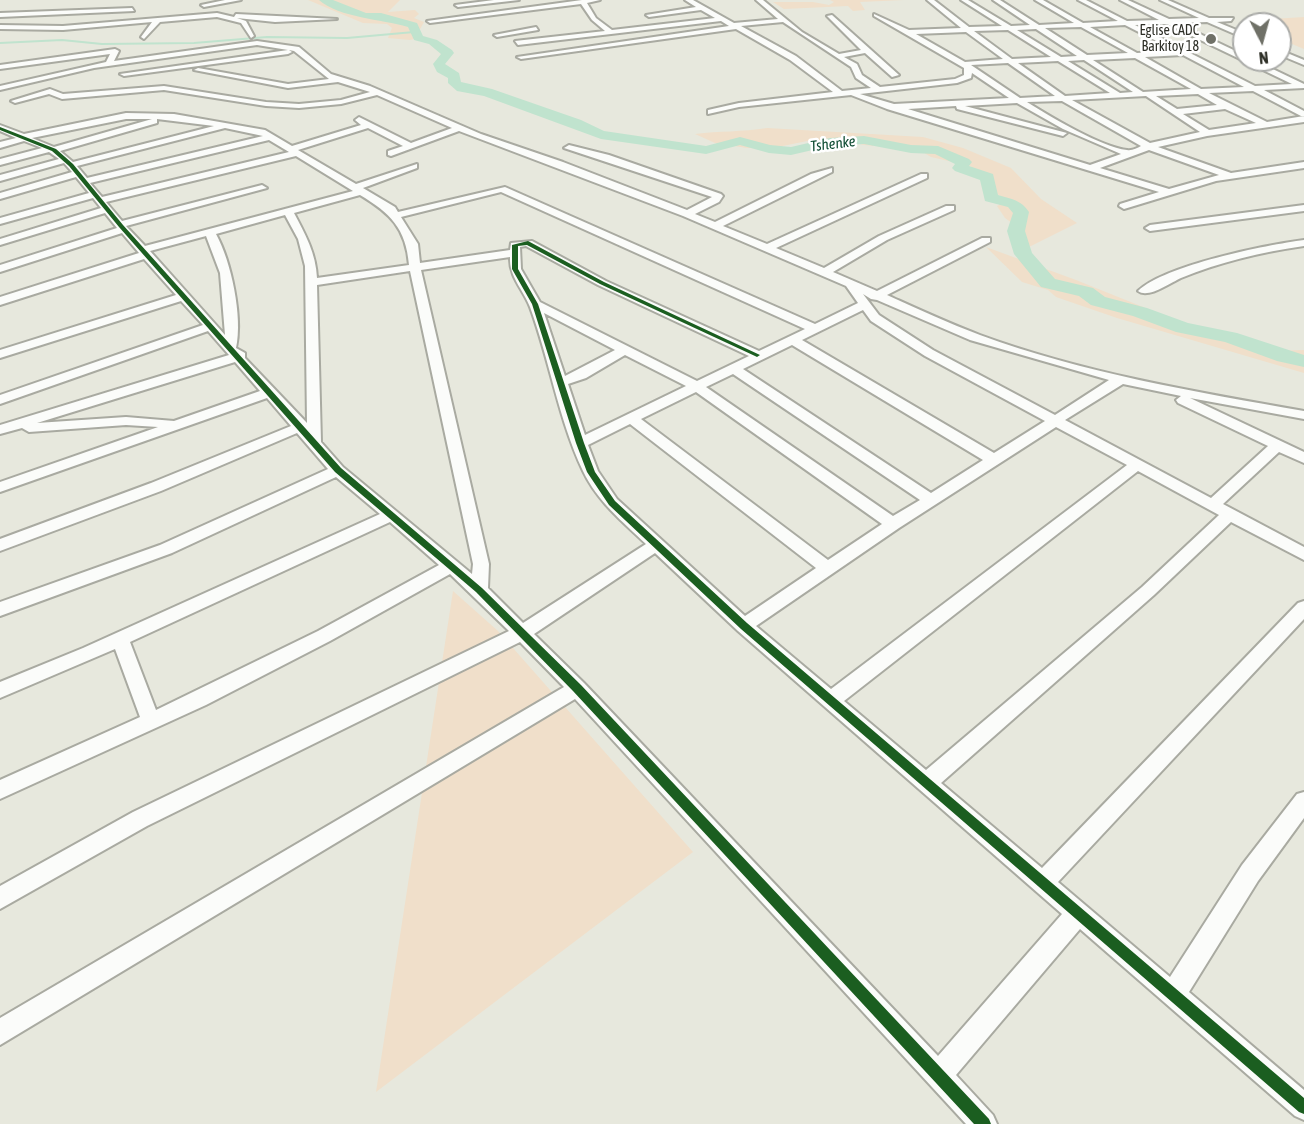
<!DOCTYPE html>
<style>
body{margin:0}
#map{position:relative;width:1304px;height:1124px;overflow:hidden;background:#e7e8dd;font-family:"Asap Condensed",sans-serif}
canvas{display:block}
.north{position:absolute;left:1232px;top:12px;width:60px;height:60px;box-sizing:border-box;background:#fff;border:2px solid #abaca9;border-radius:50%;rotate:174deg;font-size:16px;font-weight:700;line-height:24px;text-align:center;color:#2e2f27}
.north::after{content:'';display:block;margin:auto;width:21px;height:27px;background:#6f7067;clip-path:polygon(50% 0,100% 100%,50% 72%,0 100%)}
</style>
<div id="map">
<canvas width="1304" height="1124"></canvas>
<div class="north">N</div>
</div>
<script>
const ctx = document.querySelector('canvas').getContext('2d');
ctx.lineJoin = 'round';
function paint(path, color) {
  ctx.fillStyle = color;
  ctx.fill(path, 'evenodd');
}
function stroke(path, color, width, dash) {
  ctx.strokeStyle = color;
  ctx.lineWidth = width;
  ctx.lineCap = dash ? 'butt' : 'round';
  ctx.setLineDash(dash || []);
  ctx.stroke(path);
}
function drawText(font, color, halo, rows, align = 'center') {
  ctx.font = font + ' "Asap Condensed",sans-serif';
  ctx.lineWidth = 5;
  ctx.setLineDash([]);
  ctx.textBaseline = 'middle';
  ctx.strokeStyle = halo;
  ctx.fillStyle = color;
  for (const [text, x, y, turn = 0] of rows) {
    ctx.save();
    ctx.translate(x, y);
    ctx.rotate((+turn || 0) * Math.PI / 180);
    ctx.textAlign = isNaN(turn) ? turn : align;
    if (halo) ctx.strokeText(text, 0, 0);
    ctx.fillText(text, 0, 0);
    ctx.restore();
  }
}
const green = new Path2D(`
 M308 0H400L388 12 415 10 419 14 414 18 424 22 419 31 423 37 410 40 388 38 392 28 387 24 363 23Z
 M830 0H904L860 2 865 10 853 11 848 6 784 9 773 2H813L829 5 834 2Z
 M1304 17V49L1280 39V24H1246L1240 21Z
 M767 128 923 137 963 148 1011 168 1041 199 1077 223 1025 249 1014 243 1023 231 1005 218 997 206 1007 201 989 188 992 181 970 166 931 157 919 150 864 145 851 142 812 140 773 148H747L715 143 695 134C719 131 742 132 767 128Z
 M986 247 1076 280 1225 340 1272 351 1304 350V373L1117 318 1056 297 1048 290 1022 282Z
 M453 591 498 631 693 852 376 1092Z`);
const stream = new Path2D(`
 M0 43 62 40 102 44 194 43 267 37 347 38 414 32`);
const river = new Path2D(`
 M319 0H333L366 13H381L417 23 423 36 437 40 452 50 454 53 445 64 459 73 461 82 492 89 581 120 604 131 706 146 740 137 770 145 791 147 830 138 864 136 911 145 938 146 969 159 972 162 969 166 993 174 998 195C1012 199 1021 200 1029 212L1025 231 1032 253 1055 279 1093 288 1105 297 1147 308 1188 323 1237 333 1304 355V367L1277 361 1225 342 1176 332 1133 316 1091 305 1079 296 1041 287 1014 254 1007 231 1013 213 1008 207 985 201 980 180 955 171 952 168 955 164 935 154 911 153 864 144 830 146 791 155 769 153 740 145 706 154 601 139 484 96 457 91 448 83V78L437 72 433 64 441 54 429 44 414 40 408 27C381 19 340 18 319 0Z`);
const minor = new Path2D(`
 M225 0H241L204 7 201 5Z
 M494 0H519L458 7 455 5Z
 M582 0H600L587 3 596 18 612 30 715 18 701 10 649 17 646 15 696 7 685 0H693L734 23 778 19 756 0H763L802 32 839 54 861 50 827 16 832 15 899 75 892 77 865 53 844 57 857 64 862 75 880 87 955 79 964 75V68L874 16V14L909 30 961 28 927 0H934L969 27 1002 26 961 0H968L1011 26 1030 25 993 0H1000L1039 25 1074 23 1035 0H1043L1083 23 1118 21 1078 0H1086L1127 21 1159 20 1120 0H1128L1169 19 1199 18 1160 0H1168L1209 18H1233L1231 21 1217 22 1244 33V38L1207 22 1177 23 1244 55V60H1254L1304 84V88L1264 90 1304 111V122L1207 136 1158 147 1231 173 1304 162V168L1216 181 1124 209 1119 206 1120 204 1159 192 887 109 851 95 739 107 708 114V110L739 103 833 92 790 60 736 29 521 59 517 57 729 26 721 21 518 45 515 41 605 31 592 20 581 4 430 23 427 21ZM783 22 851 67 856 78 871 88 842 91 796 56 741 26ZM1167 24 1292 84 1255 86 1135 25ZM1125 25 1176 51 1137 53 1090 27ZM1081 27 1128 53 1087 55 1045 28ZM1036 29 1077 56 1061 57 1017 30ZM1008 30 1051 57 1012 59 974 31ZM966 32 1003 59 965 62 916 34ZM1183 55 1244 87 1201 89 1145 57ZM1135 58 1191 89 1143 92 1093 60ZM1084 60 1133 92 1120 93 1068 61ZM1058 61 1110 93 1065 96 1018 63ZM1008 63 1055 96 1020 98 971 65ZM972 73 1009 98 894 104 860 94 957 83 971 78ZM1253 91 1301 116H1304L1267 122 1209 93ZM1198 94 1217 105 1177 109 1156 96ZM1146 96 1200 132 1150 143 1072 100ZM1062 101 1141 146C1137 148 1132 151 1127 150 1101 147 1051 117 1027 102ZM1017 103 1063 129 1121 154 1090 165 908 109 956 106 957 109 1063 136 1067 133 965 106ZM1225 109 1256 123 1209 130 1183 114ZM1149 150 1219 175 1169 189 1100 168Z
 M132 8 134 11 0 17V13Z
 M217 13 234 17 236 14 337 19 275 22 237 18 246 21 254 36 251 38 241 23 217 17 160 22 144 39 141 37 152 22 63 30 0 29V25L63 26Z
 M536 27 538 30 497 37 494 35Z
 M257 41 299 47 331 74 370 86 481 134 563 162 687 210 712 197 564 148 569 145 609 155 721 194 723 196 719 202 695 214 715 222 811 174 832 168V172L723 226 767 244 921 174H927V178L776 248 824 268 879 236 946 206H954V210L887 240 833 272 877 291 982 238H990V242L887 295C918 309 948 323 980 335 1084 373 1195 392 1304 411V419L1190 398 1304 452V463L1279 452 1223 504 1304 547V560L1231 522 1154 595 941 783 1042 868 1298 603 1304 601V619L1058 882 1170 977 1242 865 1297 794 1304 792V818L1258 881 1189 992 1304 1090V1120L1295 1116 1080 929 956 1075 993 1115 997 1124H966L575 699 0 1045V1018L564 687 520 642 147 826 0 909V886L133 812 509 631 450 574 330 641 206 705 0 799V780L140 717 115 649 0 698V682L83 648 380 514 336 477 172 553 0 616V602L160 545 328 469 297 433 161 491 0 551V539L151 483 291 426 267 398 0 492V482L158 427 126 425 29 432 22 428 0 434V425L229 355 208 331 0 404V395L203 325 181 301 0 358V350L176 295 144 259 0 305V297L139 253 122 233 0 272V265L117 228 105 213 0 245V239L101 208 93 198 0 224V218L89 193 76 177 0 199V193L72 172 64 163 0 181V175L59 159 49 152 0 165V159L42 148 24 141 0 148V142L16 138 0 131V125L24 134 126 113 174 114 265 130 292 146 361 125 355 120 359 117 411 143 452 128 377 95 341 104 299 108 266 106 164 90 62 99 49 94 15 103 11 101 50 89 63 94 164 86 266 102 299 104 341 100 370 92 338 82 288 88 194 70 198 68 288 84 329 79 294 51 289 50 292 52 288 54 124 76 120 74 288 50 257 45 94 68 0 90V86L106 62 110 54 0 69V65L115 49 119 51 114 61ZM126 119H152L54 147 32 138ZM157 119 214 126 73 162 60 151 157 123ZM225 128 263 136 87 178 77 166ZM368 128 403 146 388 151V155L391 156 459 131 683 216 846 286 858 303 815 324 505 187 398 212 395 207 363 188 417 168V164L356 184 298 150ZM269 140 289 152 102 197 90 183ZM296 156 353 191 145 246 126 226 267 188 262 185 122 221 106 202ZM501 192 805 329 759 351 606 281 532 241 511 243 510 250 420 263 418 244 401 217ZM360 195C390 213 406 228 409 265L317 278C316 253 305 234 294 213ZM285 215 298 239 305 266 307 423 245 358V353L236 348C243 317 231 261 216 234ZM206 236 220 273 225 335 150 251ZM526 246 598 285 749 356 697 381 540 302 521 269 520 247ZM510 257C509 277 523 289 530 307 550 361 558 418 583 471 597 501 623 522 646 544L523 623 488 588 489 564 421 270ZM410 271 473 564 472 574 343 467 321 442 317 285ZM863 294 871 299 877 300 970 340 1109 380 1055 415 933 350 879 315ZM863 310 871 321 925 356 1045 421 994 453 802 340ZM544 313 615 350 565 376ZM792 345 983 460 931 493 743 369ZM625 355 686 386 585 435 568 384 586 378ZM235 362 260 391 174 421 126 417 37 423ZM733 374 920 500 893 516 706 387ZM1123 384 1181 396 1176 400 1178 403 1268 446 1211 498 1065 420ZM696 392 882 524 828 560 641 419ZM630 424 816 568 745 616 617 499 598 471 588 445ZM1056 427 1127 465 831 689 756 626 899 528ZM1138 471 1219 515 1142 587 926 770 844 701ZM390 522 439 565 318 631 156 710 130 642ZM655 553 738 631 1062 914 938 1056 584 683 534 634Z
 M1280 50 1304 60V65L1280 55Z
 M1304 205V211L1150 231 1145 228 1150 225Z
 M1304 240V246C1262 252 1220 262 1181 278 1170 283 1148 299 1138 291 1165 265 1266 245 1304 240Z`);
const cycleway = new Path2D(`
 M0 127 56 149 73 164 123 225 341 468 482 588 581 685 989 1119 991 1124H974L573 691 476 592 335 472 119 227 69 166 52 151 0 130Z
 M528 241 604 282 760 355 757 357 755 356 600 284 527 245 518 246V269L538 304 584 443 595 472 615 501 747 623 1304 1098V1114L1299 1112 741 629 609 505 587 472 576 443 532 304 512 269V245Z`);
const markers = [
 [1211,39,6,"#6f7067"]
];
const farPoinames = [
 ["Eglise CADC",1199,31],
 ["Barkitoy 18",1199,47]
];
const farWaternames = [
 ["Tshenke",833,144,-7]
];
paint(green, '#f0dfca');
stroke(stream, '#c0e3ce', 2);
paint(river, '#c0e3ce');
stroke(minor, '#a9aaa1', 4);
paint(minor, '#fbfcfa');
paint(cycleway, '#1b5e20');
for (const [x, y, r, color] of markers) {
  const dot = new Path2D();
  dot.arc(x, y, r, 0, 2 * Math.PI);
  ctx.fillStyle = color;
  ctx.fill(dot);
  stroke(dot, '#fff', 2);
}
drawText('14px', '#2e2f27', '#fff', farPoinames, 'right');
drawText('italic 15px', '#0f4c33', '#fff', farWaternames);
</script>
